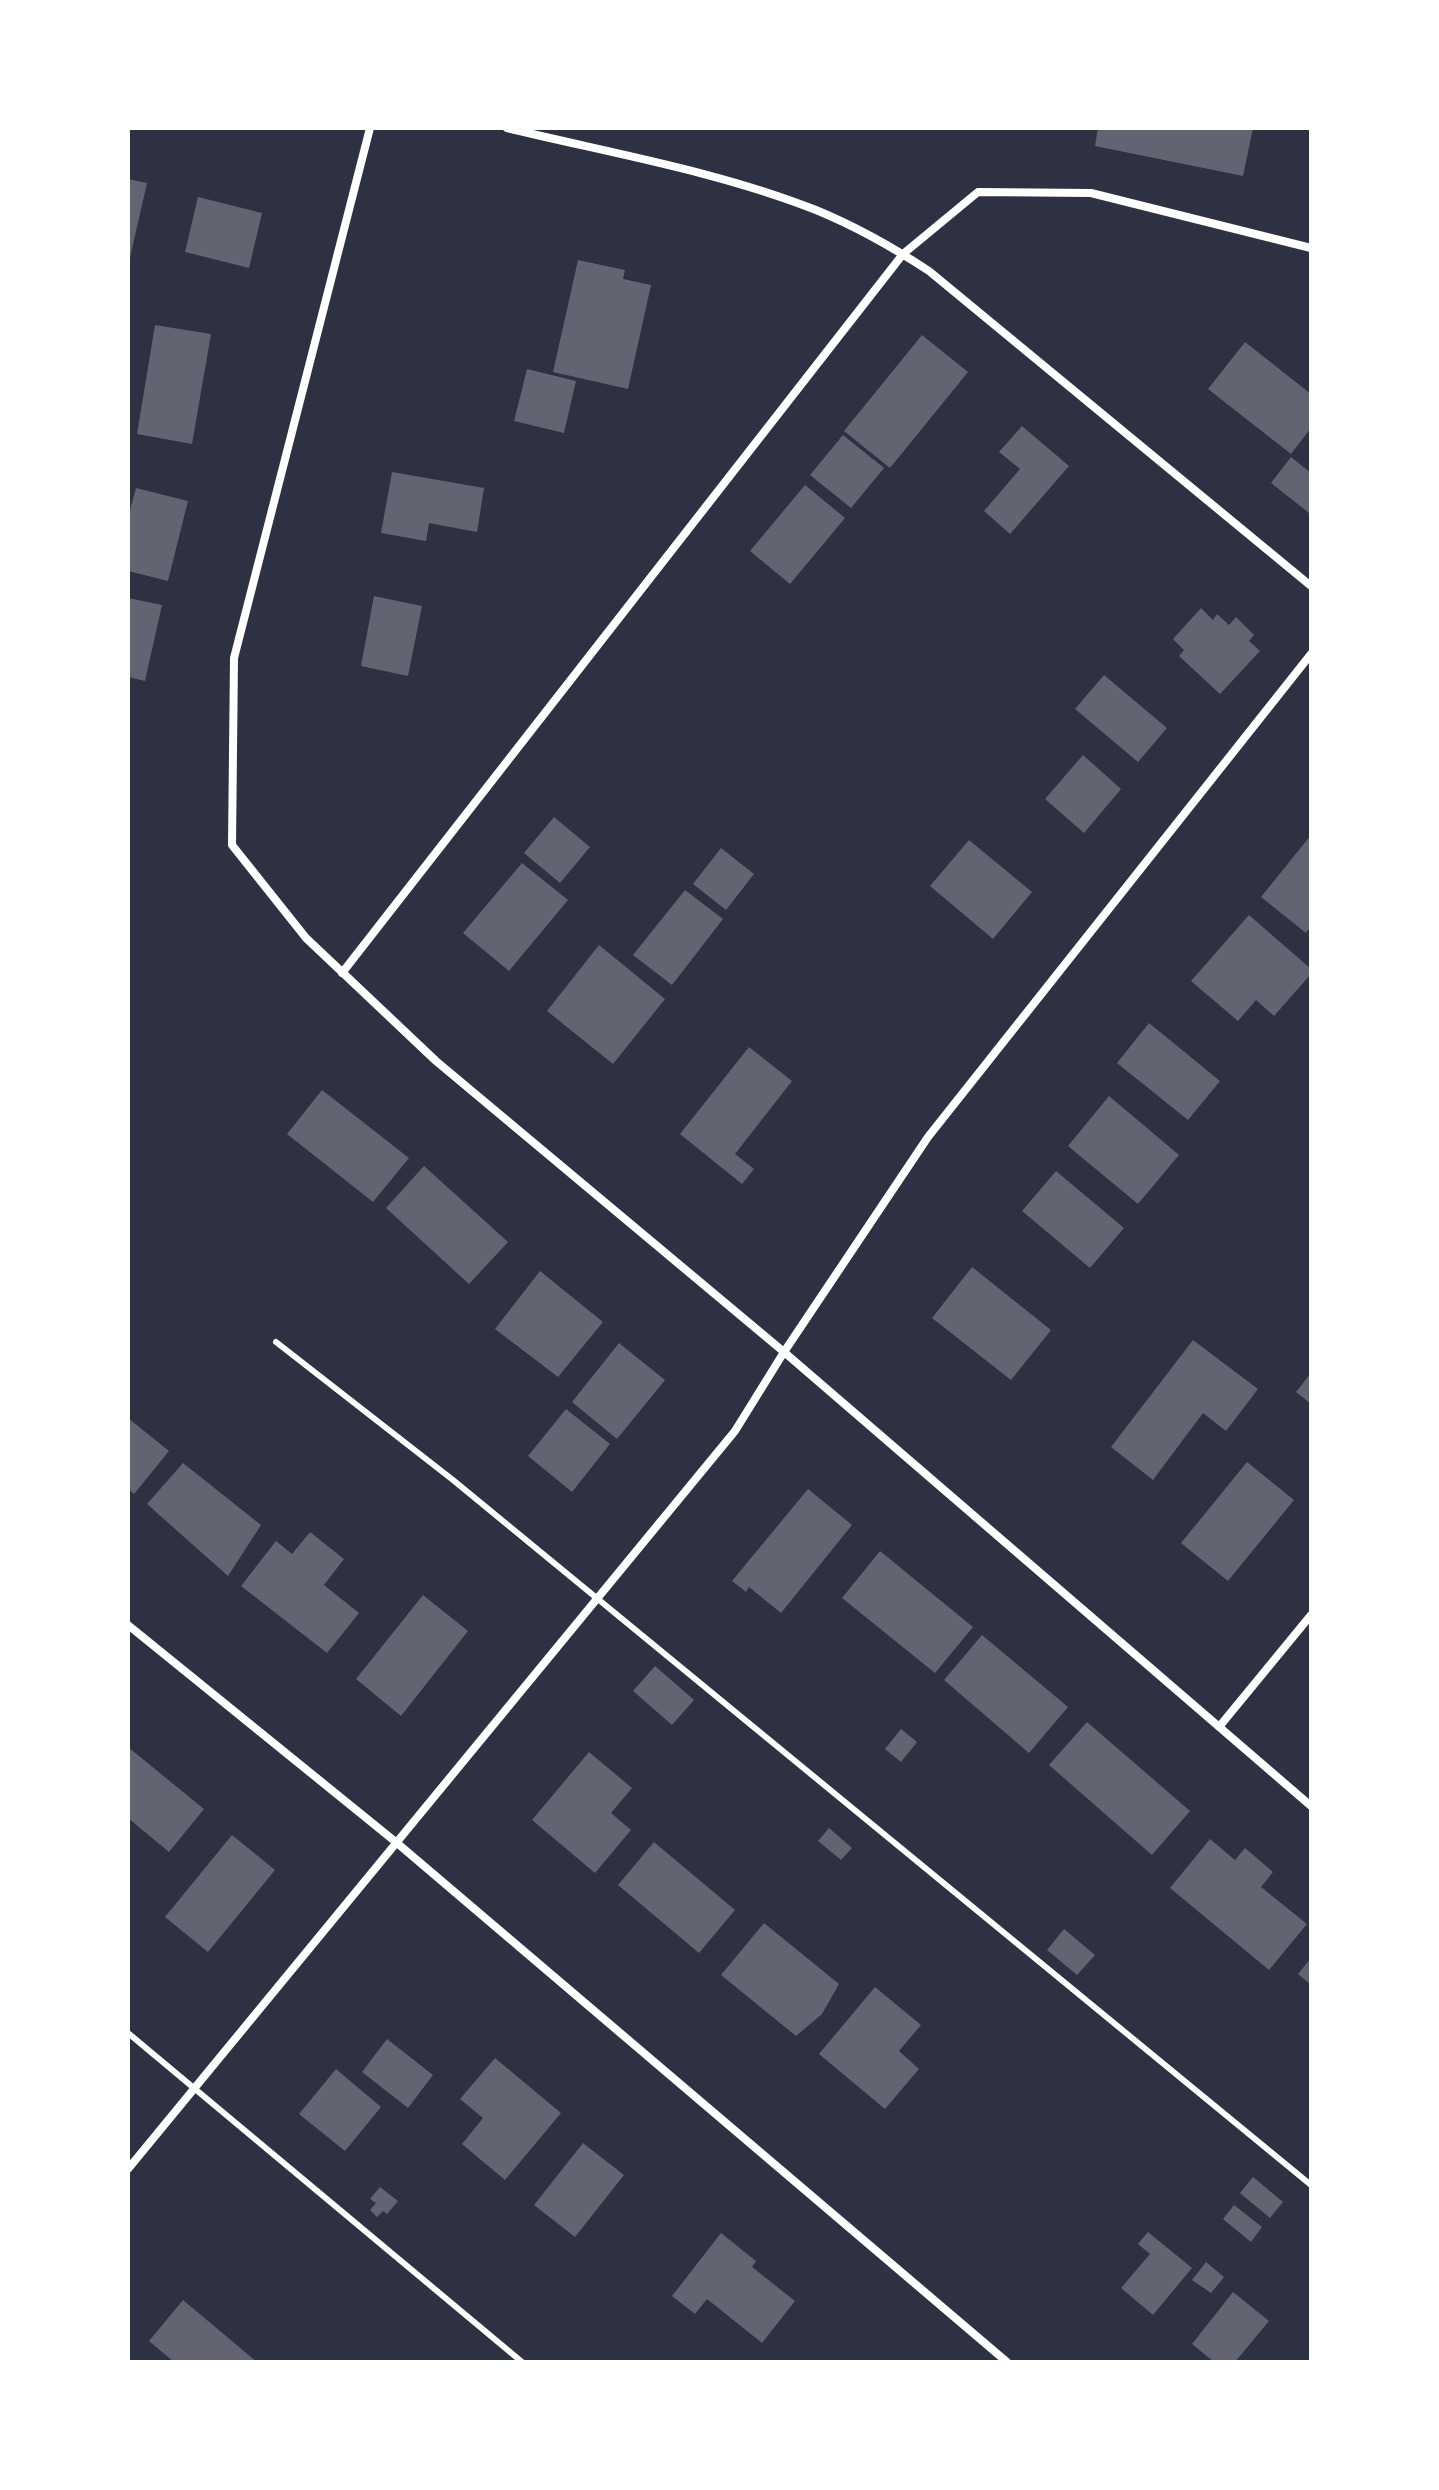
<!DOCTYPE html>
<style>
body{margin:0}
#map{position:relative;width:1439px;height:2490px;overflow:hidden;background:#2d3142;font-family:Karla,sans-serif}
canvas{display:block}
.frame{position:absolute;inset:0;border:130px solid #fff;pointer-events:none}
</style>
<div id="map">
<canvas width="1439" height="2490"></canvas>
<div class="frame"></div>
</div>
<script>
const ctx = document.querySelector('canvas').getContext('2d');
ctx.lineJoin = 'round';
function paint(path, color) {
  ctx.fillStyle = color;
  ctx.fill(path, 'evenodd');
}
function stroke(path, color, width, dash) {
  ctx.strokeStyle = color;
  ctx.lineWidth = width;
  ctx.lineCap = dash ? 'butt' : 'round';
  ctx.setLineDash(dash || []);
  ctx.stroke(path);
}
const building = new Path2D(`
 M1098 128H1253L1243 176 1095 146Z
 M128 179 147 183 129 262 128 261Z
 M198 197 262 213 249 268 185 252Z
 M578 260 625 270 623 279 651 285 628 389 553 372Z
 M155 325 211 334 192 444 137 434Z
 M922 335 968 372 890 468 844 431Z
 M1245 342 1311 394V428L1291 454 1208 389Z
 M527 369 576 381 564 433 514 421Z
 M1022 426 1069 466 1010 534 984 511 1020 469 999 452Z
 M843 435 884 468 851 508 810 475Z
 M1291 457 1311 473 1309 513 1271 483Z
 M392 472 484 488 477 532 429 523 426 541 381 533Z
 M805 485 845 518 790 584 750 551Z
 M136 488 188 501 168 581 128 571V517Z
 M374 596 422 606 408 676 361 666Z
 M128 598 162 605 145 681 128 677Z
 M1201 608 1213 620 1217 614 1229 625 1236 617 1254 635 1249 641 1260 651 1220 694 1179 656 1184 650 1173 639Z
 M1104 675 1167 728 1138 762 1075 709Z
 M1083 755 1121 789 1084 833 1045 799Z
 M554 817 590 847 560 883 524 853Z
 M1311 835V926L1306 933 1261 897Z
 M969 840 1032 892 993 939 930 886Z
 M721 848 754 874 726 910 693 884Z
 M522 863 568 900 509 971 463 933Z
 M685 890 723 919 672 985 633 955Z
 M1249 915 1311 969V974L1274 1016 1256 1000 1238 1021 1191 981Z
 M599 945 665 999 613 1064 547 1011Z
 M1149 1023 1220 1081 1188 1120 1117 1063Z
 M749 1047 792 1081 735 1154 754 1169 742 1184 680 1134Z
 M322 1090 409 1158 373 1202 287 1134Z
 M1109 1096 1179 1155 1138 1204 1068 1146Z
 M424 1166 508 1242 469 1284 386 1208Z
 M1056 1171 1124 1228 1090 1268 1022 1211Z
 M972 1267 1051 1330 1011 1380 932 1318Z
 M540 1271 603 1322 558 1377 495 1329Z
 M1193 1340 1258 1389 1226 1431 1203 1413 1153 1480 1111 1447Z
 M619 1343 665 1380 617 1439 572 1402Z
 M1311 1373V1404L1296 1392Z
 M566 1409 610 1444 572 1492 528 1456Z
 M128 1418 169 1451 134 1494 128 1489Z
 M1247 1462 1294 1500 1228 1581 1181 1543Z
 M183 1463 261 1525 228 1576 147 1504Z
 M808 1489 852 1525 781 1613 749 1587 746 1592 732 1581Z
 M310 1532 344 1559 324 1585 359 1613 327 1653 241 1586 276 1541 292 1554Z
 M880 1551 973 1627 935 1673 842 1598Z
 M423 1595 468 1631 401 1716 356 1679Z
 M982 1635 1068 1707 1029 1753 944 1680Z
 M655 1666 694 1700 672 1725 633 1691Z
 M1087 1722 1190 1811 1152 1855 1049 1765Z
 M901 1729 917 1742 901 1762 885 1749Z
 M128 1747 204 1809 169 1852 128 1818Z
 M589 1752 632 1788 611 1813 631 1830 595 1873 532 1820Z
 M829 1828 852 1848 841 1860 818 1841Z
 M232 1835 275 1870 208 1952 165 1917Z
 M1210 1839 1235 1860 1245 1848 1273 1872 1261 1887 1307 1924 1269 1970 1170 1888Z
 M654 1842 735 1910 699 1953 618 1885Z
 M764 1923 839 1984 822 2014 796 2036 721 1975Z
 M1064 1929 1095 1955 1077 1975 1047 1950Z
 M1311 1958V1985L1298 1974Z
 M875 1987 921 2025 899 2051 919 2069 885 2109 819 2054Z
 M387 2039 433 2075 408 2108 362 2072Z
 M495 2058 561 2113 505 2180 462 2144 483 2118 460 2099Z
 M336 2069 381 2107 345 2151 299 2114Z
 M583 2143 624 2175 575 2237 534 2205Z
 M1253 2177 1283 2202 1270 2218 1240 2193Z
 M380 2187 398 2201 387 2214 383 2211 377 2217 370 2210 376 2203 370 2199Z
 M1234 2205 1262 2227 1251 2242 1223 2219Z
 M1148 2232 1192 2268 1153 2315 1121 2288 1150 2254 1138 2244Z
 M721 2233 756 2261 752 2267 795 2301 762 2343 707 2299 695 2314 672 2296Z
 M1206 2262 1224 2277 1211 2293 1192 2280Z
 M1233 2292 1269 2321 1235 2362H1214L1192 2344Z
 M183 2300 257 2362H174L149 2341Z`);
const service = new Path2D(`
 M276 1342 453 1480 1311 2185
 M128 2033 522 2362`);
const minor = new Path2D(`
 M370 128 234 658 232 845 306 938 436 1061 784 1352 1311 1806
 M507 128C610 153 717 171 816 210 855 226 894 248 929 271L1311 586
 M342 973 903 254 978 192 1091 193 1311 248
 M128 1625 397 1843 1007 2362
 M1219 1727 1311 1615
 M128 2169 735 1431 784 1352 928 1137 1311 654`);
paint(building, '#626471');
stroke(service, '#fff', 6);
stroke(minor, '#fff', 8);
</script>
